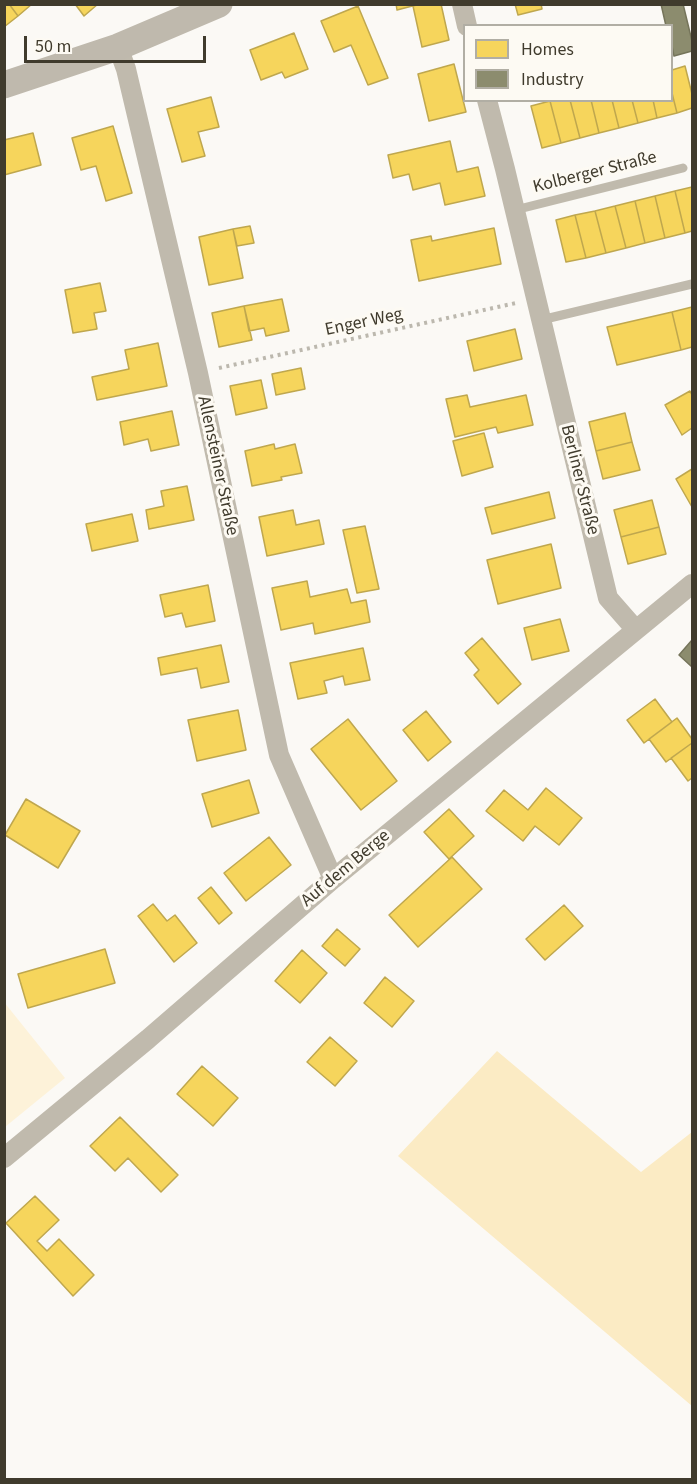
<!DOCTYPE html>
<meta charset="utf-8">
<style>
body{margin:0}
#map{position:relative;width:697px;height:1484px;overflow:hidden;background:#fbf9f5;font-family:"Source Sans 3",sans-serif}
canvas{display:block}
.frame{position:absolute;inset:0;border:6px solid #403b2d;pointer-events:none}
.legend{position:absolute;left:463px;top:24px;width:210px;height:78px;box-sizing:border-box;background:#fdfaf3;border:2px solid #b1aea4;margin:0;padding:8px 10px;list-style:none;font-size:18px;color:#403b2d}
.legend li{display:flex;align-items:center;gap:12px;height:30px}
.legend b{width:30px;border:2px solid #b1aea4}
.scale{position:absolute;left:24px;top:36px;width:182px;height:27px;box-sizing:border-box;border:3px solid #403b2d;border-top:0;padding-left:8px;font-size:18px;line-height:21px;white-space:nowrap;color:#403b2d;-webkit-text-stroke:4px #fdfaf3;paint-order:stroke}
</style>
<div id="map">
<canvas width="697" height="1484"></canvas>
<div class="frame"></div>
<ul class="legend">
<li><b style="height:16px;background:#f6d55c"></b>Homes</li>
<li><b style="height:16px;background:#8c8c6e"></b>Industry</li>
</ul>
<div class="scale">50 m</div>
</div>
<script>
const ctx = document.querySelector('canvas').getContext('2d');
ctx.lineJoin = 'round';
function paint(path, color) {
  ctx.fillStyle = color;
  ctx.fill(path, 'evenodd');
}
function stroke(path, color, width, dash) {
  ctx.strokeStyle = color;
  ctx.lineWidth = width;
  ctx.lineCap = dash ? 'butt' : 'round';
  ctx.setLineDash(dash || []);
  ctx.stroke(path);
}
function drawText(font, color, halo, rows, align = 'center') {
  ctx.font = font + ' "Source Sans 3",sans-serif';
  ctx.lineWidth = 6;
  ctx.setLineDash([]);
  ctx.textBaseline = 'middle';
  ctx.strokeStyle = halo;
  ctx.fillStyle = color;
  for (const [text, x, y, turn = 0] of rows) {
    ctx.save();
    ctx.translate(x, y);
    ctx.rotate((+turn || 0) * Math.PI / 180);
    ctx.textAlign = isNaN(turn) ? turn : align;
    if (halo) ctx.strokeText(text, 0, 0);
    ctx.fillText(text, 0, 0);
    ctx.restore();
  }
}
const built = new Path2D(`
 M4 1002 65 1078 5 1127H4Z`);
const green = new Path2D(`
 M497 1051 641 1172 692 1132V1406L398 1156Z`);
const homes = new Path2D(`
 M4 4H9L18 16 4 27Z
 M9 4H32L18 16Z
 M75 4H98L84 16Z
 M396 4H420L397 10Z
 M420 4H441L449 40 422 47 413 6Z
 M515 4H541L542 9 518 15Z
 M358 6 388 78 368 85 351 45 334 52 321 21Z
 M294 33 308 69 285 78 282 72 261 80 250 50Z
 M454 64 466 112 429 121 418 74Z
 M685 66 692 94V108L677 113 672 93V70Z
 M672 93 677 113 657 118 653 100H672Z
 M211 97 219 127 198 132 205 156 182 162 167 109Z
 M570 100H591L599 133 580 138Z
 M570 100 580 138 561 143 550 101Z
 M591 100H612L619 128 599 133Z
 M612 100H632L638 123 619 128Z
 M632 100H653L657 118 638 123Z
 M550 101 561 143 542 148 531 106Z
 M113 126 132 193 106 201 96 166 81 170 72 138Z
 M33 133 41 165 4 175V140Z
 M450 141 457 172 478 167 485 196 445 205 440 183 413 190 409 174 393 178 388 155Z
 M692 187V231L685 233 675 191Z
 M675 191 685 233 665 238 655 196Z
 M655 196 665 238 645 243 635 201Z
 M635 201 645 243 626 248 615 206Z
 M615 206 626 248 606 253 595 211Z
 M595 211 606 253 586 258 575 215Z
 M575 215 586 258 566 262 556 220Z
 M250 226 254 243 237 246 233 229Z
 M494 228 501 264 419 281 411 240 431 236 432 241Z
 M233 229 243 278 209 285 199 237Z
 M100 283 106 311 94 313 97 329 73 333 65 290Z
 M282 299 289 331 266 336 264 328 249 331 244 306Z
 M244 306 252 340 219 347 212 313Z
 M692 307V347L681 350 672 312Z
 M672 312 681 350 617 365 607 327Z
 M515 329 522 359 474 371 467 341Z
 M158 343 167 386 97 400 92 377 129 369 125 350Z
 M301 368 305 389 276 395 272 374Z
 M261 380 267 408 236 415 230 386Z
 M690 391 692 395V428L682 435 665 405Z
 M467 395 470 407 526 395 533 425 498 433 496 427 455 437 446 399Z
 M172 411 179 445 151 451 148 439 124 445 120 422Z
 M625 413 632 442 596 451 589 422Z
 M484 433 493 467 462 476 453 441Z
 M632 442 640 470 603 479 596 451Z
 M274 444 275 449 295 444 302 473 281 477 282 480 252 486 245 451Z
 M692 469V507L676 479Z
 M187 486 194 520 149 529 146 510 164 506 161 491Z
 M549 492 555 518 492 534 485 508Z
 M652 500 659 527 621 537 614 510Z
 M293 510 296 525 319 520 324 544 267 556 259 517Z
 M132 514 138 541 92 551 86 524Z
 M365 526 379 589 357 593 343 530Z
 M659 527 666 554 628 564 621 537Z
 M551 544 561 588 498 604 487 560Z
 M307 581 310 597 347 589 351 603 366 600 370 622 315 634 313 623 281 630 272 588Z
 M208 585 215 621 186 627 182 613 165 617 160 595Z
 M560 619 569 651 532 660 524 628Z
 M482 638 521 684 498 704 474 675 479 670 465 653Z
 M221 645 229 682 201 688 197 668 161 675 158 658Z
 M363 648 370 680 345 685 343 676 324 681 327 693 298 699 290 663Z
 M655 699 672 722 644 743 627 720Z
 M238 710 246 750 197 761 188 720Z
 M426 711 451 742 428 761 403 730Z
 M677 718 692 739V743L666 762 649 739Z
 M348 719 397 781 361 810 311 749Z
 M692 743V778L688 781 671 758Z
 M249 780 259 813 212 827 202 794Z
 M546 788 582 818 559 845 535 826 523 841 486 811 504 790 528 810Z
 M26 799 80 831 58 868 5 835Z
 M449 809 474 836 449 859 424 832Z
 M269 837 291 865 246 901 224 873Z
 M452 857 482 889 418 947 389 915Z
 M211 887 232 913 219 924 198 898Z
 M153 904 167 921 175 915 197 943 174 962 138 916Z
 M564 905 583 926 545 960 526 939Z
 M337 929 360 949 345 966 322 946Z
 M105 949 115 983 28 1008 18 974Z
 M302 950 327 973 300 1003 275 981Z
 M385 977 414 1001 392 1027 364 1003Z
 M330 1037 357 1061 335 1086 307 1062Z
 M202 1066 238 1098 213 1126 177 1094Z
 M120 1117 178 1175 161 1192 128 1158 115 1171 90 1146Z
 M35 1196 59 1220 37 1241 47 1251 59 1239 94 1275 73 1296 6 1223Z`);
const industry = new Path2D(`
 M661 4H683L692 41V51L674 56 672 46V26H666Z
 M692 640V667L679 655Z`);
const path = new Path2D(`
 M219 368 516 303`);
const lane = new Path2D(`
 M515 210 683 168
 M541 320 692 284`);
const street = new Path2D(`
 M462 4 467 26
 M118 47 126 69 139 124 198 373 279 755 333 879
 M487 100 505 169 608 598 636 630
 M4 1158 148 1039 333 879 692 584`);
const secondary = new Path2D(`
 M4 85 118 47 219 4`);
const streetNames = [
 ["Kolberger Straße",595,173,-14],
 ["Enger Weg",364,323,-12],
 ["Allensteiner Straße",217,466,78],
 ["Berliner Straße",579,480,76],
 ["Auf dem Berge",346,869,-40]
];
paint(built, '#fdf2d9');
paint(green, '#fbebc4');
paint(homes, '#f6d55c');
stroke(homes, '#bfa74e', 1.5);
paint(industry, '#8c8c6e');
stroke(industry, '#75745a', 1.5);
stroke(path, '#bcb8ae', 4, [3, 4.5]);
stroke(lane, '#c0baad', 9);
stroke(street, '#c0baad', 20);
stroke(secondary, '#bfb9ad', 27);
drawText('18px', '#403b2d', '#fdfaf3', streetNames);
</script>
